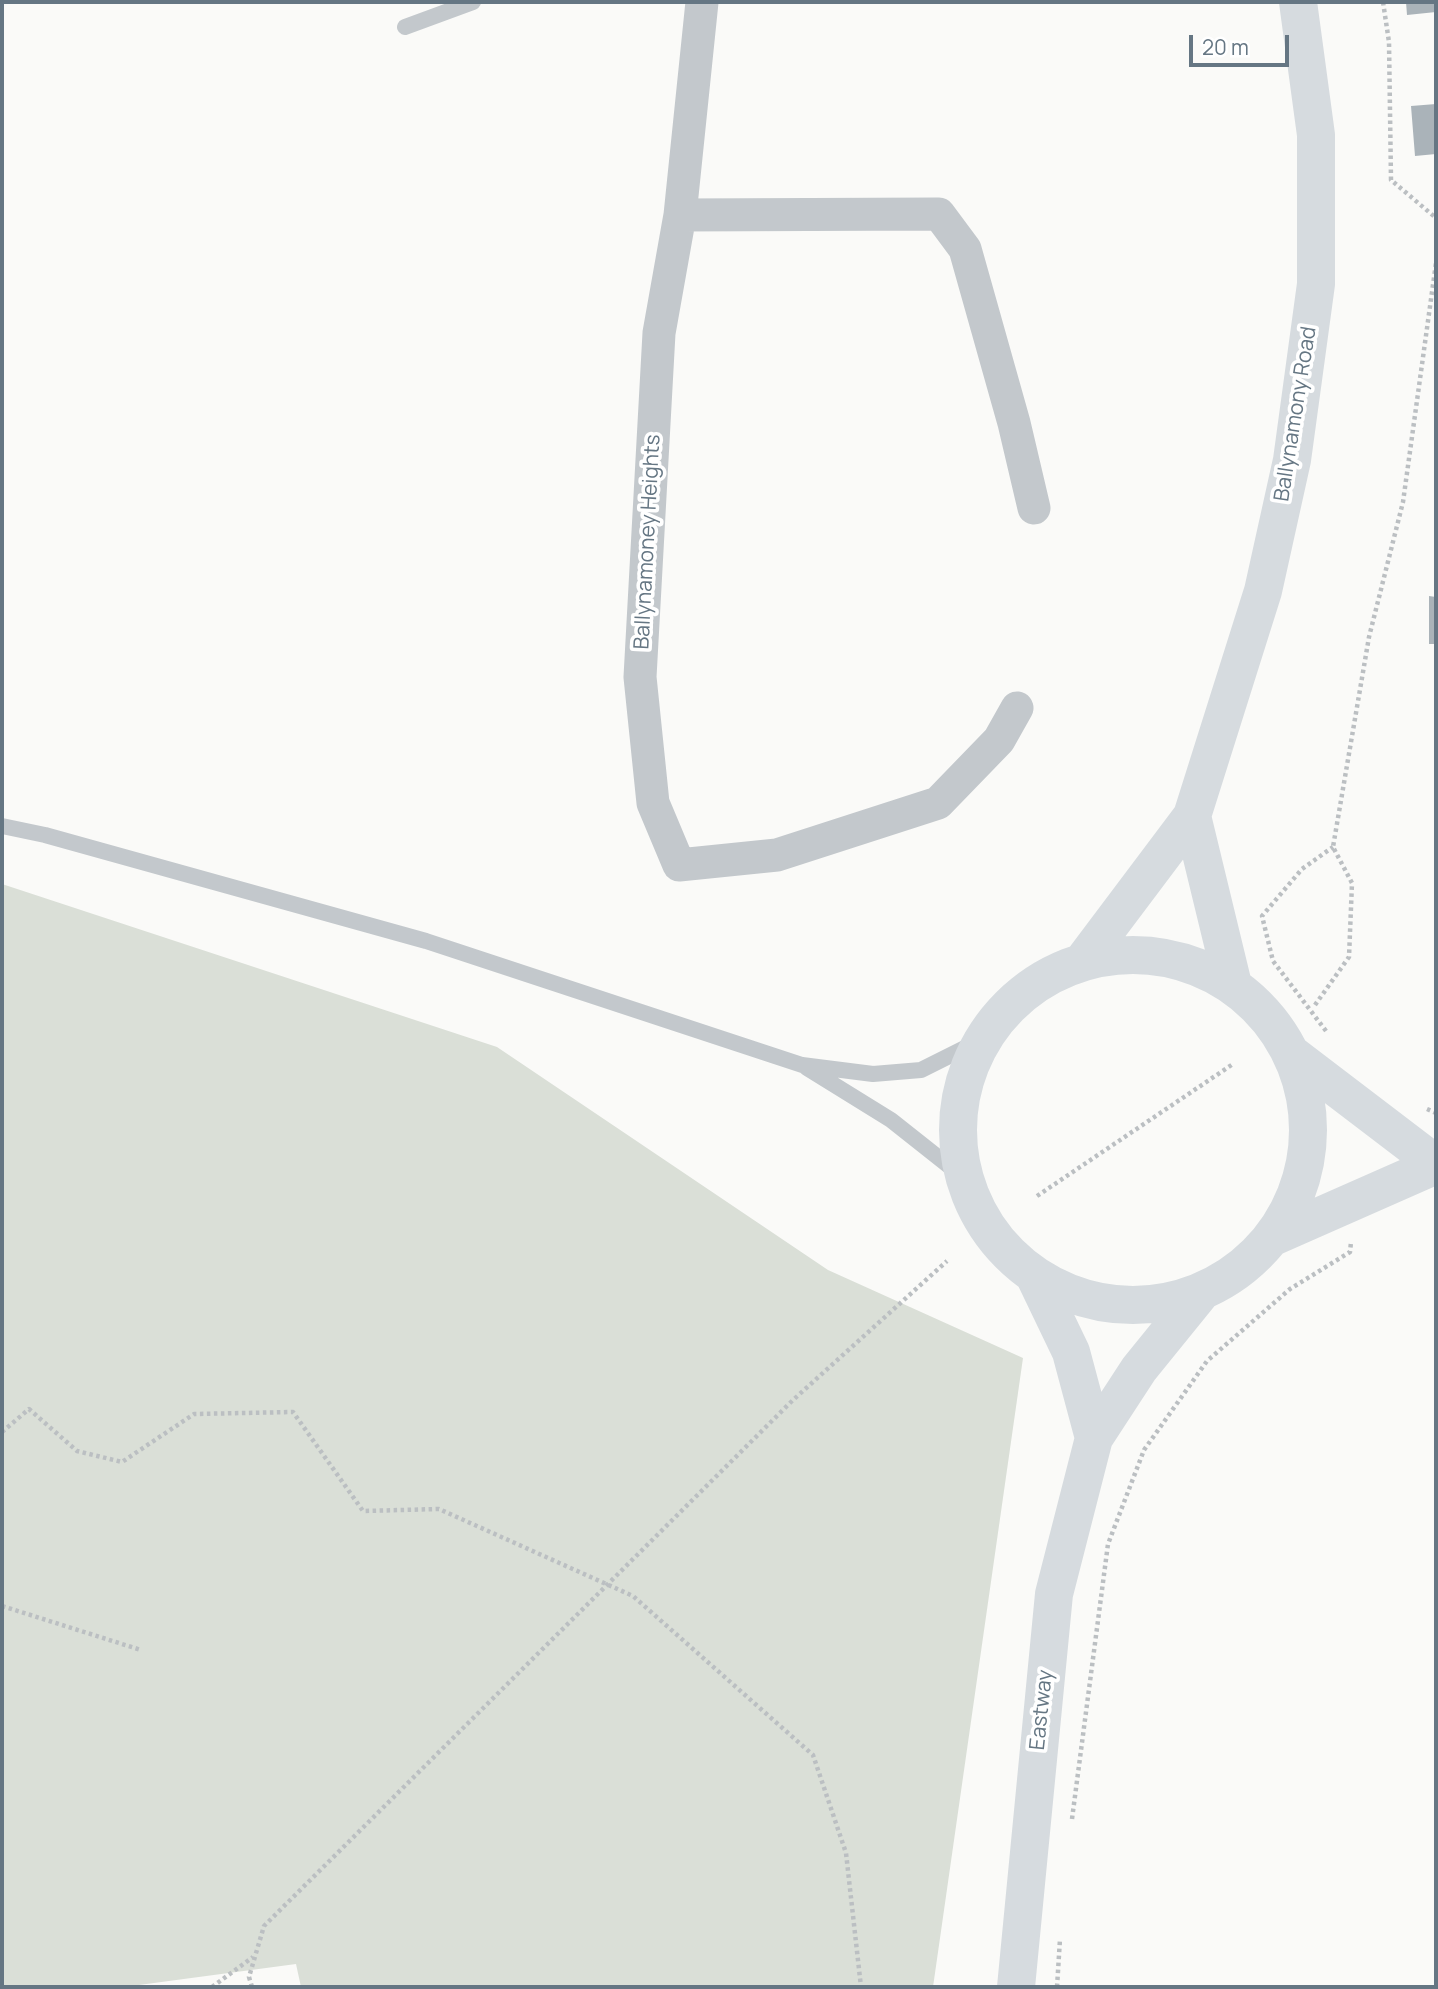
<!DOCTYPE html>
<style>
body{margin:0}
#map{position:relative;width:1438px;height:1989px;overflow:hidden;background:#fafaf8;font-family:Manrope,sans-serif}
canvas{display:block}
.frame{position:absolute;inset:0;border:4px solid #657683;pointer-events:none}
.scale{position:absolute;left:1189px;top:35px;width:100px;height:32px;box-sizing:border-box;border:4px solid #657683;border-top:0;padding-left:9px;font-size:21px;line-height:24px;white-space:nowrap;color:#657683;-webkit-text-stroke:5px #fff;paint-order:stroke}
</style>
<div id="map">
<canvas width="1438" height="1989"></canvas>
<div class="frame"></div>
<div class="scale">20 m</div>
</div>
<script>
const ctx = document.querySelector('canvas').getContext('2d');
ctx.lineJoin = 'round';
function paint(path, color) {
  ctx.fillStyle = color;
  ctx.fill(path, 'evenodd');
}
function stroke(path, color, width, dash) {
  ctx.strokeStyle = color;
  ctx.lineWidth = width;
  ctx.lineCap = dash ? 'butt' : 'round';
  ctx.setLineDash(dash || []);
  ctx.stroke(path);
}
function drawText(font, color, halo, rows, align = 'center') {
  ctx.font = font + ' Manrope,sans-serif';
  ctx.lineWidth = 7;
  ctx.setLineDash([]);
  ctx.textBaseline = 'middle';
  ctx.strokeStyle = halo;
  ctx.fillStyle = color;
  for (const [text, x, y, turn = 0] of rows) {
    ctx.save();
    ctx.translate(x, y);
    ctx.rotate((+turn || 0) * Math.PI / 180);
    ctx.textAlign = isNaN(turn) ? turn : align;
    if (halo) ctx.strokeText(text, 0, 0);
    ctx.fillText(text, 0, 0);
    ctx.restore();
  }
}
const green = new Path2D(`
 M2 884 497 1047 828 1270 1023 1358 933 1987H301L296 1964 124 1987H2Z`);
const building = new Path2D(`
 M1406 2H1436V12L1407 15Z
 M1436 104V154L1415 156 1411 106Z
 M1429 596 1436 597V644H1429Z`);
const path = new Path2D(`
 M1383 2 1389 42 1391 180 1436 218
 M1315 1005 1349 957 1352 883 1333 847 1369 637 1403 502 1436 263
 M1326 1031 1273 961 1262 916 1302 869 1333 847
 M1427 1109 1436 1113
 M1037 1196 1233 1064
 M2 1432 29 1409 77 1451 122 1462 194 1414 293 1412 363 1511 439 1509 633 1596 813 1755 846 1853 861 1987
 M2 1606 141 1650
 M1072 1819 1108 1544 1144 1450 1207 1361 1290 1289 1350 1252 1351 1242
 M212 1987 253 1957
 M252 1987 249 1977 264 1926 793 1400 947 1261
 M1057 1987 1060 1939`);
const lane = new Path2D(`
 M405 27 473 2
 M2 826 45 835 426 941 802 1065 873 1074 921 1070 983 1039
 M807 1068 891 1120 963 1177`);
const street = new Path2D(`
 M702 2 680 215 659 333 640 677 653 803 679 865 777 855 938 803 999 740 1017 708
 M680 215 939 214 965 249 1014 423 1034 508`);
const secondary = new Path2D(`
 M1192 816 1233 985
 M958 1130a175 175 0 1 1 350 0a175 175 0 1 1-350 0Z
 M1083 961 1192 816 1263 591 1292 460 1316 284V135L1298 2
 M1293 1055 1436 1164
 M1275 1236 1436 1165
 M1035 1277 1071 1352 1094 1438
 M1016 1987 1054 1594 1094 1438 1139 1369 1199 1295`);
const streetNames = [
 ["Ballynamony Road",1296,414,-81],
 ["Ballynamoney Heights",648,542,-87],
 ["Eastway",1042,1710,-84]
];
paint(green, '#dadfd7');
paint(building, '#aab3b9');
stroke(path, '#bbbfc2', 4.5, [3.5, 3.5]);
stroke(lane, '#c3c8cc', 16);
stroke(street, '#c3c8cc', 33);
stroke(secondary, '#d6dbdf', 38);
drawText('21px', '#657683', '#fff', streetNames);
</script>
